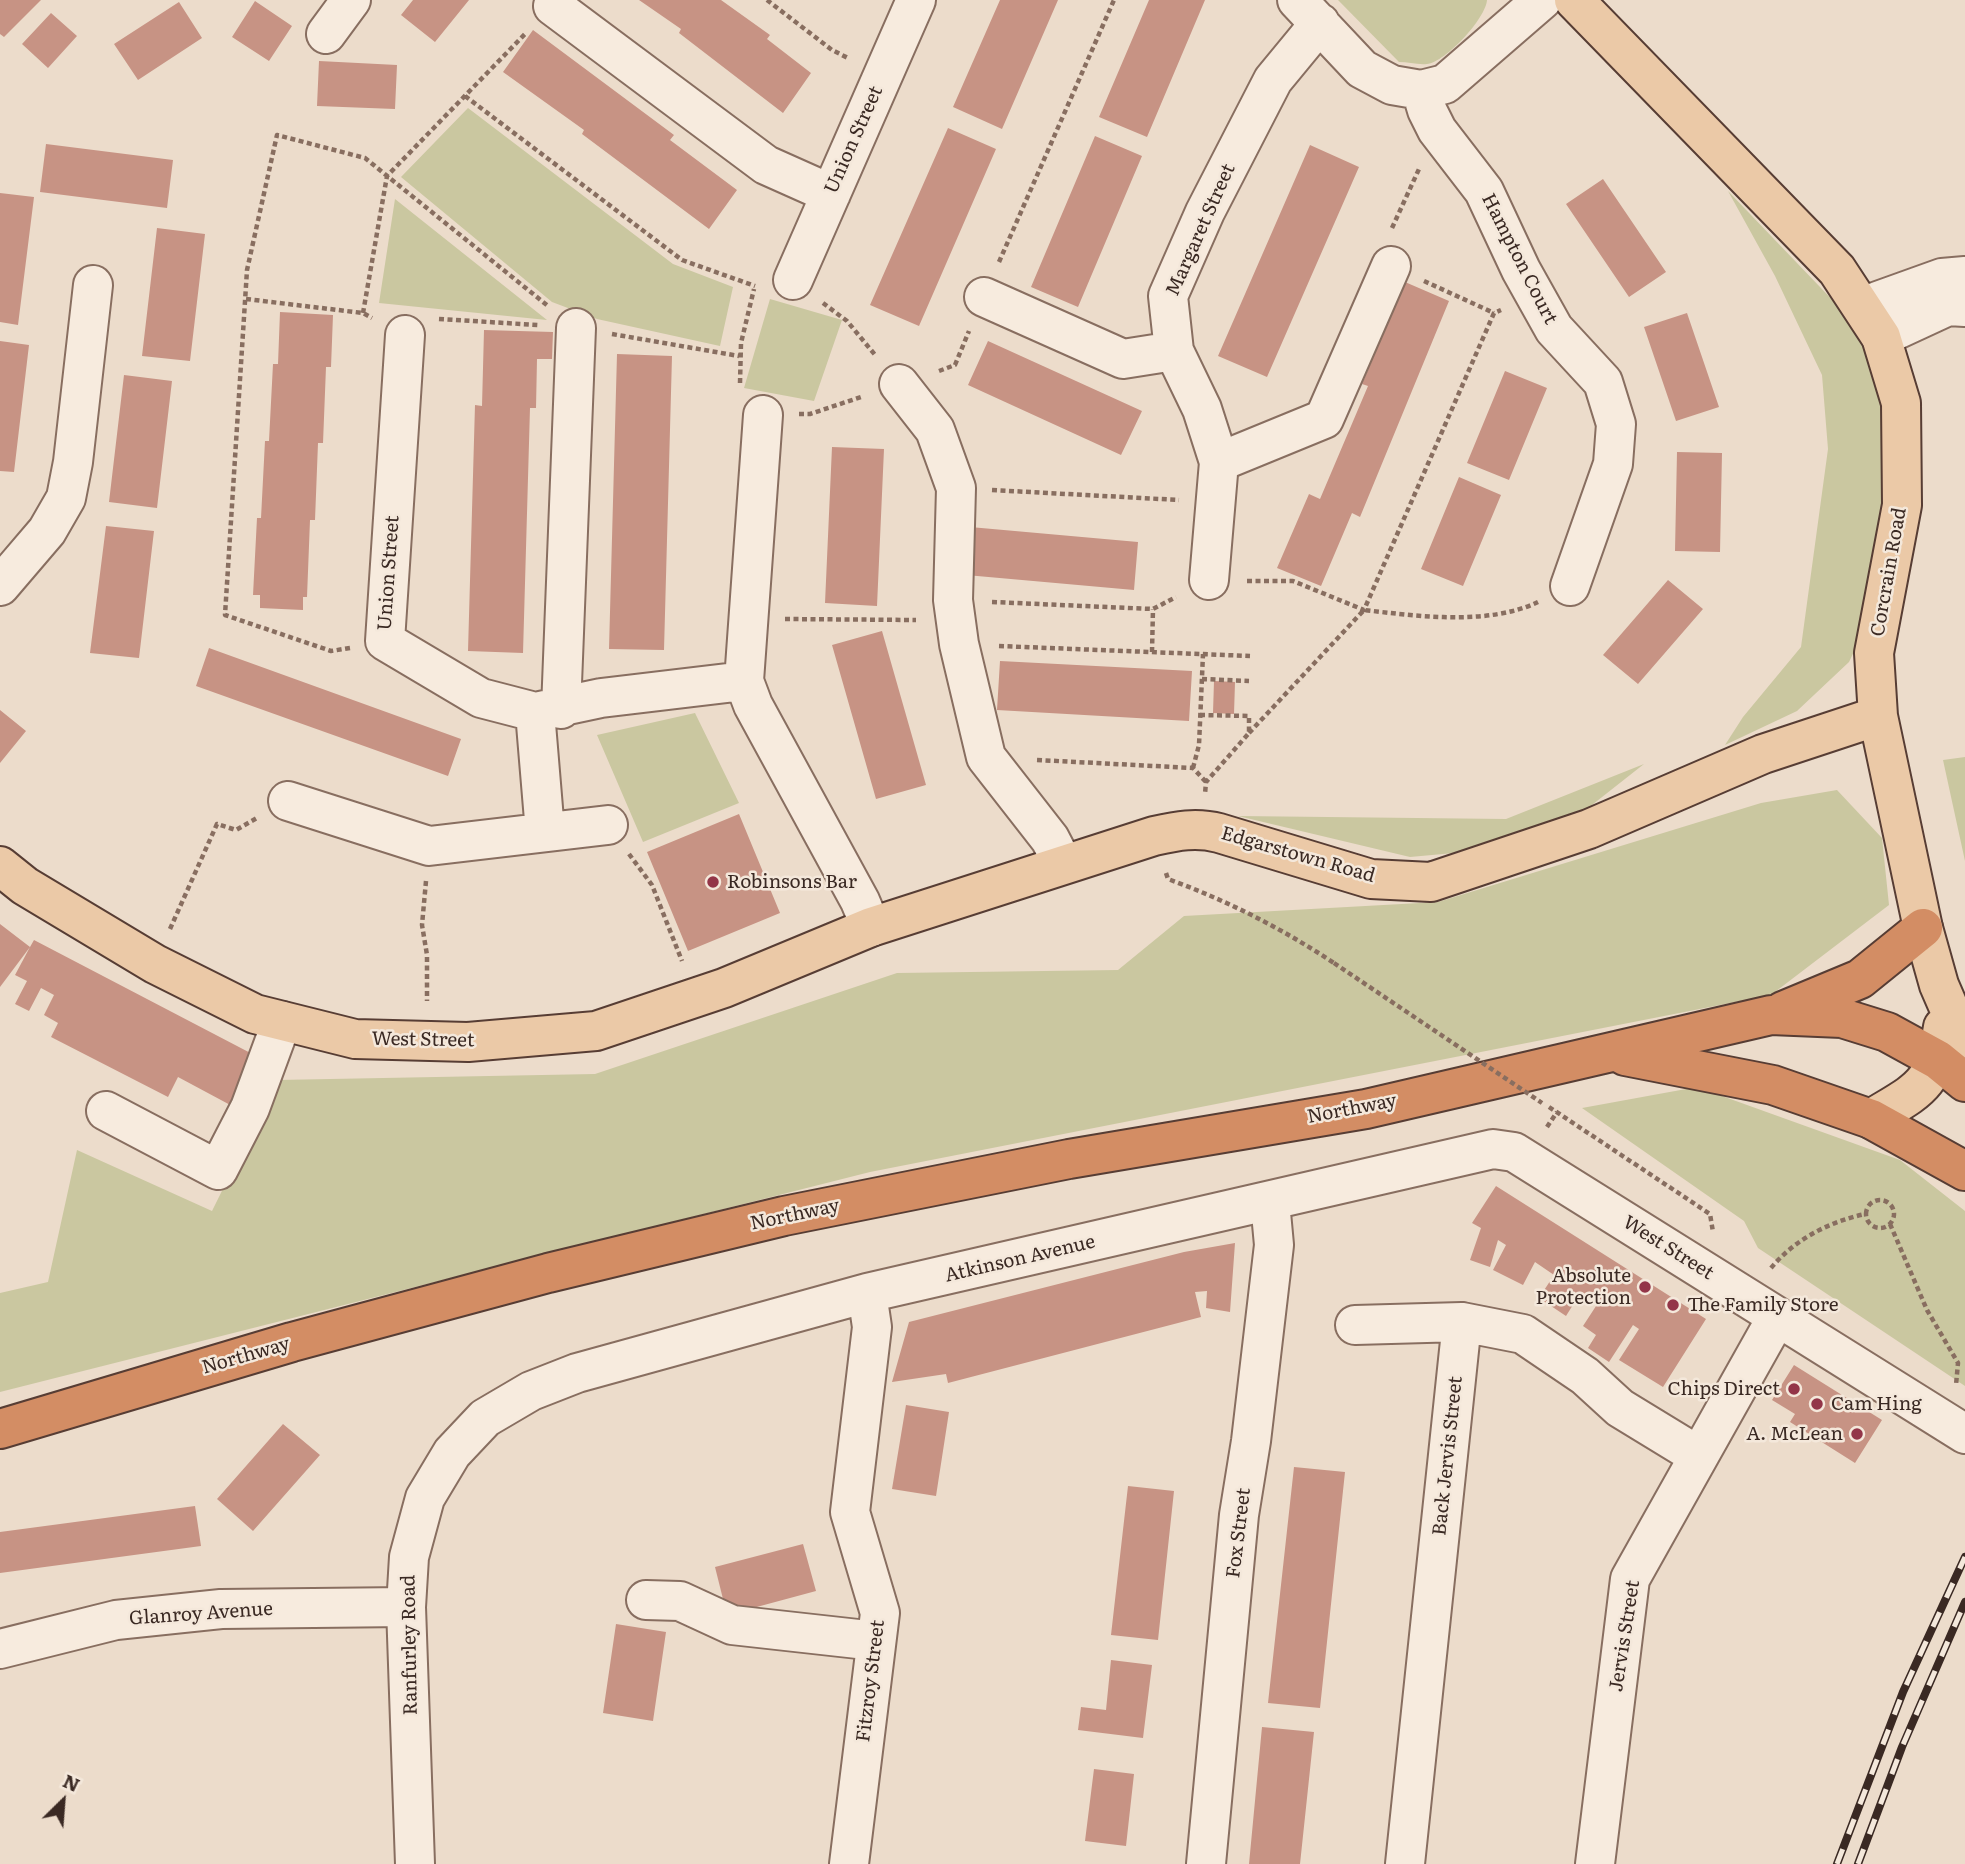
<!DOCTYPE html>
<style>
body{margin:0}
#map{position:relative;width:1965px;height:1864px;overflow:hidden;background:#ecdccb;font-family:Literata,serif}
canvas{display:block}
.north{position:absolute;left:28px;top:1766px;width:70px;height:70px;-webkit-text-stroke:5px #f4e8db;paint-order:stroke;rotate:25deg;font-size:19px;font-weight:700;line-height:28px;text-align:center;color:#3a2923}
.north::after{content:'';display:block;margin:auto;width:24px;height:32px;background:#3a2923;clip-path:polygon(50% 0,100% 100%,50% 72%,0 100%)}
</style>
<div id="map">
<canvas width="1965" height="1864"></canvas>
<div class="north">N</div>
</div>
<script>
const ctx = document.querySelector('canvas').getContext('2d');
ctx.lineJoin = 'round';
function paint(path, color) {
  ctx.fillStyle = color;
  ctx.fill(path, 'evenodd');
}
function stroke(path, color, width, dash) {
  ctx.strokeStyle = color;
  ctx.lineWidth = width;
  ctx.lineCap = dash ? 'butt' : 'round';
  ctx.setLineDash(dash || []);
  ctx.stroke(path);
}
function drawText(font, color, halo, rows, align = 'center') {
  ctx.font = font + ' Literata,serif';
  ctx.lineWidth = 5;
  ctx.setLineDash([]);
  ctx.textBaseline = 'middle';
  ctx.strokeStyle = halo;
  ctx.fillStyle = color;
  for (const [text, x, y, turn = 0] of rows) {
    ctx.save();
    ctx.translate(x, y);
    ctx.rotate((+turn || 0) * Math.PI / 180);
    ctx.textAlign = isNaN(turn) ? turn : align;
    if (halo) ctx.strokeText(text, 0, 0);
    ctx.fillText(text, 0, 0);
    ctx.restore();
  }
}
const green = new Path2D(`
 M1338 0H1487C1486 18 1446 62 1427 64 1418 65 1408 62 1399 62Z
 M468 108 673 264 733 287 720 346 597 319 552 302 401 177Z
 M1728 191 1866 335 1888 427 1887 488 1862 635 1849 662 1797 711 1725 745 1743 717 1801 647 1828 449 1822 375 1775 276Z
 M395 199 547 320 379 303Z
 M770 299 842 320 814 401 744 388Z
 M695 713 739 803 643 842 597 735Z
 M1965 757V861L1943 760Z
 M1644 764 1583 812 1476 851 1410 857 1238 816 1506 819Z
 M1837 790 1882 838 1889 905 1771 995 870 1172 0 1392V1293L48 1282 77 1150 212 1211 277 1080 595 1074 897 973 1118 970 1184 916 1438 902 1761 803Z
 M1697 1087 1900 1160 1965 1211V1386L1758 1248 1744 1221 1582 1108Z`);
const building = new Path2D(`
 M0 0H41L4 37 0 34Z
 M413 0H469L435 42 401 15Z
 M639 0H721L770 35 767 39 811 73 783 113 679 33 681 29Z
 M1000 0H1058L1002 129 953 107Z
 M1149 0H1205L1147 137 1099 117Z
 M255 1 292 26 269 61 232 37Z
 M179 2 202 38 138 80 114 44Z
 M51 13 77 36 48 68 22 44Z
 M533 30 674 135 670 140 737 190 709 229 582 134 584 130 503 72Z
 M319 61 397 65 395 109 317 106Z
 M948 128 996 149 919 326 870 305Z
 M1095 136 1142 156 1078 307 1031 287Z
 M46 144 173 160 167 208 40 192Z
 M1310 145 1359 167 1267 377 1218 356Z
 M1603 179 1666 272 1629 297 1566 204Z
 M0 193 34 197 18 325 0 322Z
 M157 228 205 234 190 361 142 356Z
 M1405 282 1449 301 1360 517 1352 513 1321 586 1277 568 1309 494 1320 499 1368 386 1362 384Z
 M280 312 333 315 331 367H326L323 443H318L315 520H310L307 597H303V610L260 608V595H253L257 518H261L265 441H269L273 364H278Z
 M1687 313 1719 407 1676 421 1644 327Z
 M484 330 553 332 552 359H537L536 408H530L523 653 468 651 475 405 482 406Z
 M0 341 29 345 14 472 0 471Z
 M988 341 1142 411 1121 455 968 385Z
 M617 354 672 356 664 650 609 649Z
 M1505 371 1547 388 1509 480 1467 463Z
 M124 375 172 381 157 508 109 502Z
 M832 447 884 449 877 606 825 603Z
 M1677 452 1722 453 1720 552 1675 551Z
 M1459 477 1501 495 1463 586 1421 569Z
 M106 526 154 531 139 658 90 653Z
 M970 527 1138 542 1134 590 966 575Z
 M1668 580 1703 609 1638 684 1603 655Z
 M882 631 926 785 876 799 832 645Z
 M209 648 461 739 448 776 196 686Z
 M1000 661 1192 671 1189 721 997 710Z
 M1214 681 1235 682 1234 714 1213 713Z
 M0 710 26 731 0 763Z
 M739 814 780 913 688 951 647 852Z
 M0 924 30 947 34 940 260 1058 234 1107 178 1077 168 1097 51 1037 58 1023 44 1015 54 995 41 988 29 1011 15 1004 27 981 15 975 30 947 0 987Z
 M1496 1186 1706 1319 1663 1387 1619 1360 1639 1329 1633 1325 1609 1362 1588 1348 1596 1335 1583 1326 1598 1303 1581 1292 1566 1316 1539 1298 1554 1275 1535 1262 1523 1285 1493 1270 1506 1245 1498 1240 1490 1267 1470 1260 1481 1228 1472 1223Z
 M1235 1243 1230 1312 1206 1308 1207 1291 1195 1292 1201 1317 948 1383 946 1374 892 1382 909 1322 1184 1252Z
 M1794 1365 1882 1420 1855 1463 1790 1422 1795 1414 1772 1400Z
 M906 1405 949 1412 936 1496 892 1489Z
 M283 1424 320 1455 253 1531 217 1499Z
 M1294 1467 1345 1472 1320 1708 1268 1703Z
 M1128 1486 1174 1491 1158 1640 1111 1635Z
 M195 1506 201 1546 0 1573V1532Z
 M803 1544 816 1591 727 1615 715 1567Z
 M616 1624 666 1632 653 1721 603 1713Z
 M1111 1660 1152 1665 1143 1738 1078 1730 1081 1707 1106 1710Z
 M1262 1727 1314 1732 1300 1864H1249Z
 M1094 1769 1134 1774 1126 1846 1085 1841Z`);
const path = new Path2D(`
 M767 0 832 50 848 58
 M465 96 682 260 755 286
 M1392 228 1419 169
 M999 262 1114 0
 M1424 281 1494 313
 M246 299 363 313 372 318
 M823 303 847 321 876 356
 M363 313 387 176 526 33
 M439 319 538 325
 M612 334 739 356
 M939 371 955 365 969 331
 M740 383 741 343 754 289
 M799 414H810L864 396
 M992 490 1179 500
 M1247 581H1293L1364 610 1494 313 1501 310
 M992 602 1153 609 1176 597
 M785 619 916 620
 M999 646 1250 656
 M350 648 331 651 225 615 247 270 277 135 365 158 548 306
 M1152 652 1153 609
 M1202 679 1249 681
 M1200 715 1249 716V733L1206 782 1205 794
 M1249 733 1364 610C1417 616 1488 626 1538 602
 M1037 760 1193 768 1206 782
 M1193 768 1199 745 1203 654
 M629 854 652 885 682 961
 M1166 873 1168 879C1228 901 1281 928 1334 963
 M426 881 422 925 427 955V1001
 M170 929 217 824 236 830 257 818
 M1549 1107 1710 1214 1713 1232
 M1547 1127 1557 1112
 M1866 1214a14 14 0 1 1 28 0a14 14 0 1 1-28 0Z
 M1890 1224 1927 1310 1958 1363 1956 1385
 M1771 1268C1795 1239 1829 1222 1865 1214`);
const minor = new Path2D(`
 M1297 0 1362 69 1392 85 1421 90 1445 84 1542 0
 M553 6 766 165 831 194
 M326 34 351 0
 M1421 90 1427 110 1437 130 1484 191 1521 270 1554 329 1603 382 1616 424 1613 464 1570 586
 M793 280 916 0
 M984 297 1123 359 1174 351
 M1864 306 1942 278 1965 276
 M405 335 385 641 481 698 535 712 601 698 744 681
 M1881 337 1948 306 1965 307
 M899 384 935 430 956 488 953 600 959 644 986 757 1050 839 1063 864
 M763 415 744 681 753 705 860 901 871 927
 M1219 462 1324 419 1391 266
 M1209 580 1219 462 1202 409 1174 351 1168 296 1205 212 1273 80 1320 23
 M0 586 47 531 66 498 73 462 93 285
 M561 709 576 328
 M535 712 545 832
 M288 801 429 846 608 825
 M106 1111 218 1170 250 1108 282 1021
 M1355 1325 1462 1322
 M646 1600 680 1601 732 1625 876 1641
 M0 1649 116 1620 221 1609 406 1607
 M415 1864 406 1607 409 1557 425 1498 452 1453 485 1418 531 1391 577 1373 867 1293 1493 1149 1514 1152 1965 1434
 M849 1864 880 1613 850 1512 872 1327 867 1293
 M1206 1864 1239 1515 1251 1441 1274 1245 1270 1202
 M1405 1864 1462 1322 1523 1334 1585 1376 1620 1408 1697 1455
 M1595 1864 1630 1579 1777 1317`);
const major = new Path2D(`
 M1574 0 1837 270 1881 337 1901 403 1902 505 1874 653 1878 716 1923 928 1939 985 1965 1045
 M0 866 25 886 155 964 255 1014 355 1039 468 1042 596 1031 724 988 871 927 1154 836C1177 831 1196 827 1219 833L1371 879 1431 882 1589 829 1763 754 1878 716
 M1871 1119C1920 1089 1934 1087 1943 1027`);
const highway = new Path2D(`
 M1783 1011 1860 979 1923 928
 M1625 1056 1773 1085 1871 1119 1965 1171
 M0 1429 292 1342 548 1273 784 1216 1069 1159 1366 1109 1771 1015 1842 1018 1887 1032 1938 1060 1965 1082`);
const rail = new Path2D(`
 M1837 1864 1903 1692 1965 1557
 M1858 1864 1902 1747 1965 1602`);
const pathBridge = new Path2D(`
 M1334 963 1542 1103`);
const markers = [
 [713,882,7,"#933548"],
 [1645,1287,7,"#933548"],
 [1673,1305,7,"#933548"],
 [1794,1389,7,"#933548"],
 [1817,1404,7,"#933548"],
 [1857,1434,7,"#933548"]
];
const streetNames = [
 ["Union Street",854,140,-66],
 ["Margaret Street",1201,230,-66],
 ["Hampton Court",1519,259,63],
 ["Corcrain Road",1889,572,-80],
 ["Union Street",389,573,-86],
 ["Edgarstown Road",1298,855,16],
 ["West Street",423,1040,1],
 ["Northway",1352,1109,-11],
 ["Northway",795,1215,-12],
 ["West Street",1668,1248,32],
 ["Atkinson Avenue",1020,1259,-13],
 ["Northway",246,1356,-16],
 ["Back Jervis Street",1448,1456,-84],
 ["Fox Street",1239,1533,-83],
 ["Glanroy Avenue",201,1614,-4],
 ["Jervis Street",1625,1636,-81],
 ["Ranfurley Road",410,1645,-91],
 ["Fitzroy Street",871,1681,-83]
];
const poiNames = [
 ["Robinsons Bar",727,882],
 ["Absolute",1631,1276,"right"],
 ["Protection",1631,1298,"right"],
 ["The Family Store",1687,1305],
 ["Chips Direct",1780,1389,"right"],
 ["Cam Hing",1831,1404],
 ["A. McLean",1843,1434,"right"]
];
paint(green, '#cac7a0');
paint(building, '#c79384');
stroke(minor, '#886e60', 42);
stroke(major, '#573d34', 42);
stroke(highway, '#573d34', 42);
stroke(path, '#886e60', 4.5, [5, 3.5]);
stroke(minor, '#f7ebde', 38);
stroke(major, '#ebc9a7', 38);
stroke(highway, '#d38d64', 38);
stroke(rail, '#3a2923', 8);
stroke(rail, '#f4e8db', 5, [16]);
stroke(pathBridge, '#886e60', 4.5, [5, 3.5]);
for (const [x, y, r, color] of markers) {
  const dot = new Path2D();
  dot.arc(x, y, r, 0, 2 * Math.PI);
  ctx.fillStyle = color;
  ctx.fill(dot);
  stroke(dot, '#f4e8db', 2.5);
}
drawText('19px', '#3a2923', '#f4e8db', streetNames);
drawText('19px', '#3a2923', '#f4e8db', poiNames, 'left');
</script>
